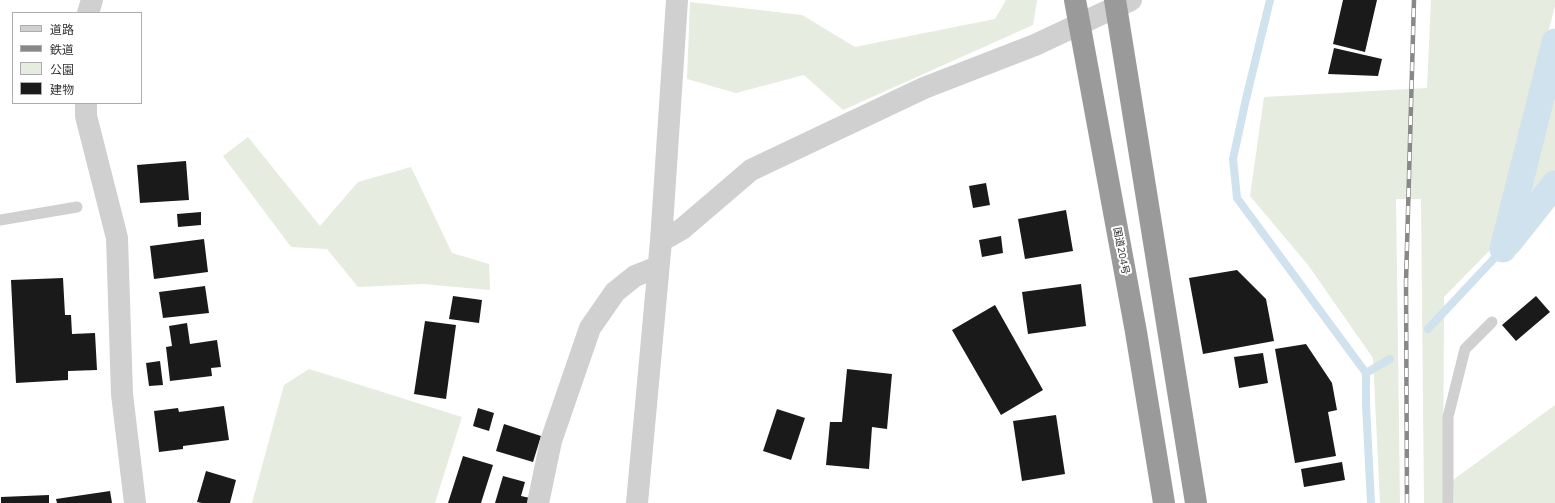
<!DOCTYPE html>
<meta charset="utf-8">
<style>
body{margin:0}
#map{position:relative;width:1555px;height:503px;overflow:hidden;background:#fff;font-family:"IBM Plex Sans","Noto Sans JP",sans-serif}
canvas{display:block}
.legend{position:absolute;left:12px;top:12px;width:130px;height:92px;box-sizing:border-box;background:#fff;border:1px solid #adadad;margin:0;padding:5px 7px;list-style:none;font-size:12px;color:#333}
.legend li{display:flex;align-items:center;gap:8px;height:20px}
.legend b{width:20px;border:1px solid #adadad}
</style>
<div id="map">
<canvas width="1555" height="503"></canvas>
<ul class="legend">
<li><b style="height:5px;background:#d0d0d0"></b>道路</li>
<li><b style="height:5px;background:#888"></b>鉄道</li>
<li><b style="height:11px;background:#e6ecdf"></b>公園</li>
<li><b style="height:11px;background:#1a1a1a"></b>建物</li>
</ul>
</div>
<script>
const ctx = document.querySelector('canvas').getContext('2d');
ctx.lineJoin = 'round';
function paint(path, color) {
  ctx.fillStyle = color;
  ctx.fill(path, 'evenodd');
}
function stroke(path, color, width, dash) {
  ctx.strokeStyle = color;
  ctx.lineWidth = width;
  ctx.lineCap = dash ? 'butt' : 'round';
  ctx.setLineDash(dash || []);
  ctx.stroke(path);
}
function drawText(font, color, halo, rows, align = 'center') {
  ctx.font = font + ' "IBM Plex Sans","Noto Sans JP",sans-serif';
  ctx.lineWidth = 4;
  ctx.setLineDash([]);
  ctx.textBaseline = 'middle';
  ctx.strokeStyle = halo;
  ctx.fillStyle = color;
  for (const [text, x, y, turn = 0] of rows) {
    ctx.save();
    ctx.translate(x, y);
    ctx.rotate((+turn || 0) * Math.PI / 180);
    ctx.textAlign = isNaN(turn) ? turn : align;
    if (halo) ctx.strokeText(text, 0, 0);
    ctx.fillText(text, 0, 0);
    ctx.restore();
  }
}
const green = new Path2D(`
 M1006 0H1037L1033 25 843 110 804 75 736 93 687 79 690 2 802 15 855 47 995 19Z
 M1431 0H1555V6L1511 176 1496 244 1444 297 1443 503H1424L1421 199H1396L1400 503H1380L1373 358 1308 265 1250 196 1264 97 1427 88Z
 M1555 88V189L1549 181 1519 217Z
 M248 137 320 226 358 182 411 167 452 253 489 264 490 290 423 284 358 287 327 249 291 247 223 156Z
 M309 369 462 417 435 503H252L284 385Z
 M1555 405V503H1454L1453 480Z`);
const stream = new Path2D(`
 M1270 0 1246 99 1233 159 1237 198 1366 373V405L1371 503
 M1428 329 1503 249
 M1366 373 1390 359`);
const canal = new Path2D(`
 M1509 242 1555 184
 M1503 249 1555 42`);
const building = new Path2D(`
 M1343 0H1377L1365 52 1333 44Z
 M1334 48 1382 59 1378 76 1328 74Z
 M186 161 189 200 140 203 137 165Z
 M986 183 990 205 973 208 969 186Z
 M1066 210 1073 251 1025 259 1018 219Z
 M201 212V225L178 227 177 214Z
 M1001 236 1003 253 982 257 979 240Z
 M204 239 208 272 154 279 150 246Z
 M1237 270 1266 299 1274 341 1203 354 1189 278Z
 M63 278 65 315H71L72 334 95 333 97 370 68 371V380L16 383 11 280Z
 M1081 284 1086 326 1028 334 1022 292Z
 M205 286 209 313 163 318 159 292Z
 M453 296 482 300 479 323 449 319Z
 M1536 296 1550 312 1516 341 1502 325Z
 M995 305 1043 390 1001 415 952 330Z
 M425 321 456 325 446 399 414 394Z
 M187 323 190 344 217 340 221 367 211 368 212 376 170 381 166 347 172 346 169 326Z
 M1306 344 1332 383 1337 410 1328 412 1336 456 1295 463 1275 349Z
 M1263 353 1268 383 1239 388 1234 357Z
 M160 361 163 385 149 386 146 363Z
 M847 369 892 374 887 429 872 427 869 469 826 465 830 422H842Z
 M224 406 229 440 183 446V449L159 452 154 411 178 408 179 412Z
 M478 408 494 413 489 431 473 426Z
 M777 409 805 418 791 460 763 451Z
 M1056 415 1065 474 1022 481 1013 421Z
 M504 424 541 436 533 462 496 451Z
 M463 456 493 465 481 503H448Z
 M1342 462 1345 480 1304 487 1301 469Z
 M206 471 236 480 230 503H202L197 502Z
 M503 476 525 482 521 496 530 498 529 503H495Z
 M110 491 112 503H57L56 499Z
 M49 495V503H1V497Z`);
const lane = new Path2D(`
 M0 220 77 207
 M1448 503V417L1465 349 1492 322`);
const street = new Path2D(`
 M88 13 92 0
 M86 103V116L117 238 122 394 135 503
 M661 241 682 229 751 170 924 88 1035 45 1131 0
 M538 503 551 441 590 328 615 292 635 276 658 267
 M637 503 661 241 677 0`);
const highway = new Path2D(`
 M1075 0 1136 332 1164 503
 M1115 0 1196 503`);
const rail = new Path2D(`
 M1407 503 1406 282 1414 0`);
const streetNames = [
 ["国道204号",1121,251,79]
];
paint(green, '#e6ecdf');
stroke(stream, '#cfe2ee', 8);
stroke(canal, '#cfe2ee', 27);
paint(building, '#1a1a1a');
stroke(lane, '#d0d0d0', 11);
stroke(street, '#d0d0d0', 22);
stroke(highway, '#9a9a9a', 22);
stroke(rail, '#888', 4.5);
stroke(rail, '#fff', 3, [9]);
drawText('10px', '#333', '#fff', streetNames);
</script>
